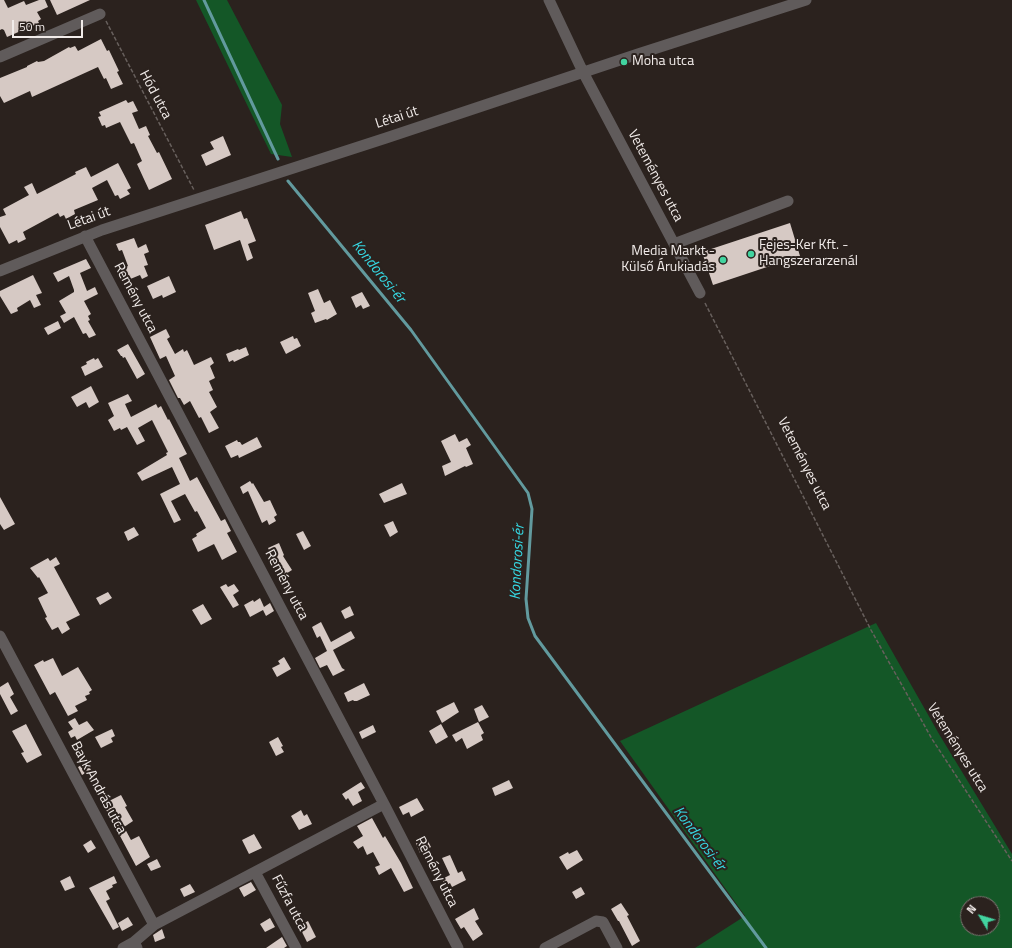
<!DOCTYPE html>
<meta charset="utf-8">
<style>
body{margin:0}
#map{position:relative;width:1012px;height:948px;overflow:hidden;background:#2b221e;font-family:"Titillium Web",sans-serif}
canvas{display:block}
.north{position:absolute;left:960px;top:896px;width:40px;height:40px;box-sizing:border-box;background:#2b221e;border:1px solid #7a726f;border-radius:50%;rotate:308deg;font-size:11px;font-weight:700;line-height:16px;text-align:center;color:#f1ebe9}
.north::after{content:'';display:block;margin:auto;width:14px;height:18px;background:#42d4a0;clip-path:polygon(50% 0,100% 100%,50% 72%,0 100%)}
.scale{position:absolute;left:12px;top:20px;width:71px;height:18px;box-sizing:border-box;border:2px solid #f1ebe9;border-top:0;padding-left:5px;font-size:12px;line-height:14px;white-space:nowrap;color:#f1ebe9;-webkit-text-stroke:3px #2b221e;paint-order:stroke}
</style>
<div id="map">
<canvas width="1012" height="948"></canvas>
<div class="north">N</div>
<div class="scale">50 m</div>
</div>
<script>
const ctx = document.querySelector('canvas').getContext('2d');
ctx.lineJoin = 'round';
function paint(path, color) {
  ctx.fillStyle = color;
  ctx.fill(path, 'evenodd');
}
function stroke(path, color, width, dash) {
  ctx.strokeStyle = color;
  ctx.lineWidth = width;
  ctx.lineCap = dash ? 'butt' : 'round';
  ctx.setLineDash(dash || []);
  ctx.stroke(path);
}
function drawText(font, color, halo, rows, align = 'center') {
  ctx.font = font + ' "Titillium Web",sans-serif';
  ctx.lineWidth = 4;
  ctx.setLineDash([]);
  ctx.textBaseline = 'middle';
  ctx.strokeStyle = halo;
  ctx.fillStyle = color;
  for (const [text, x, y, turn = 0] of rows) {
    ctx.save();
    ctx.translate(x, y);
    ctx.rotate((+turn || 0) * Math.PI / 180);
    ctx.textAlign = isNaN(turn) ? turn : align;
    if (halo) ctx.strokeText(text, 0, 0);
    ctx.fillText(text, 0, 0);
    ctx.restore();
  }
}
const green = new Path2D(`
 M196 0H227L282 105 280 124 292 157 271 154Z
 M876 623 939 734 1012 854V948H695L745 916 620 741ZM968 904H992V928H968Z`);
const stream = new Path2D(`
 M204 0 278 159
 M288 181 411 330 528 493 532 509 526 599 528 618 535 636 766 948`);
const building = new Path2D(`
 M0 0H4L8 8 24 1 26 5 39 0H45L48 7 37 12 41 19 38 21 39 23 7 37 4 30 2 29 0 30Z
 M50 0H90L57 15Z
 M101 39 107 51 109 50 119 71 117 72 123 84 111 89 106 78 104 79 98 67 32 97 30 91 4 103 0 96V78L27 67V66L37 61 38 62 44 61 69 47 70 48 75 46 78 51Z
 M126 100 128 103 133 101 138 111 132 113 139 129 146 126 150 135 148 136 157 153 159 152 172 179 149 190 137 164 142 161 134 143 131 144 120 122 106 128 105 125 102 126 98 117 101 116 99 112Z
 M223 136 231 155 206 166 201 155 214 149 210 142Z
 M118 163 131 188 127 190 130 194 120 199 118 195 115 196 107 180 92 188 98 200 74 210 75 214 66 219 64 215 60 217 58 213 23 232 26 239 18 243 17 240 9 244 0 227V217L6 215 3 209 29 195 24 187 32 183 37 194 76 174 75 172 86 167 91 177Z
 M241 211 244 219 247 218 256 241 248 244 253 258 247 261 240 240 214 250 205 225Z
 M790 223 800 256 713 285 702 252Z
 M134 238 138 248 146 244 149 252 144 254 148 265 144 266 148 276 142 279 140 275 128 280 127 277 122 279 119 269 128 266 122 250 119 251 116 244Z
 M86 259 91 268 80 273 87 291 95 287 98 294 84 301 91 314 88 316 90 320 88 321 96 335 89 338 86 333 83 334 74 317 64 323 60 316 66 313 59 301 74 292V290L69 276 58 282 53 273Z
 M33 275 42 293 36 295 41 305 34 308 30 300 17 308 18 311 11 314 0 296V291Z
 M169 276 176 292 163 298 162 295 153 299 147 286Z
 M318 289 324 303 330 300 337 314 327 320 326 319 315 323 311 313 315 311 308 293Z
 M362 292 370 306 363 309 361 305 356 308 351 297Z
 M58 321 61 328 48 335 44 328Z
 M166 329 170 337 167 339 175 354 183 349 184 352 187 350 194 365 211 357 214 363 210 366 215 378 209 381 213 390 209 392 217 407 210 412 219 428 209 433 201 417 199 418 190 401 184 405 180 398H178L169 380 175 376 166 356 160 359 150 337Z
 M293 336 294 339 297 338 301 346 286 354 280 342Z
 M128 344 145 374 137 379 125 357 123 358 122 356H121L117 350Z
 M246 347 249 355 234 362 233 360 229 362 226 354 238 349 239 350Z
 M94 358 95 360 98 358 103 367 85 376 81 367 87 364 86 362Z
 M91 386 99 402 89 408 86 402 77 407 71 397Z
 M128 394 132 401 125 404 131 417 156 404 158 408 161 406 168 420 169 419 187 454 179 458 190 481 197 477 221 521 225 519 231 531 227 533 237 552 222 560 214 544 198 552 192 539 197 536 196 534 206 528 197 511 195 512 185 494 171 501 181 520 174 523 160 494 180 484 172 467 142 481 137 473 167 455 166 453 168 452 152 420 138 428 145 441 137 445 127 427 121 430 120 428 114 431 108 420 114 416 108 403Z
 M455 434 459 442 467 438 471 445 466 448 473 464 466 467 465 466 445 476 442 466 451 462 441 441Z
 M257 437 262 447 239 458 238 455 231 458 225 446 237 440 238 442H240L242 445Z
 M250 481 252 484 253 483 264 502 270 500 277 515 274 517 276 521 269 525 267 520 262 523 248 491 243 494 240 487Z
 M402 483 407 494 384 503 379 494Z
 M0 497 15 524 4 530 0 524Z
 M393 521 398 532 390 537 384 525Z
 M134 527 139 535 128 541 124 532Z
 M303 531 311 546 304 550 296 534Z
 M279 543 284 555 283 556 292 570 281 577 268 548Z
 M56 557 60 564 54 567 80 615 66 622 70 629 62 634 58 627 52 630 45 618 47 617 38 598 48 593 39 577 38 578 30 568 48 558 50 561Z
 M226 584 228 587 234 584 239 591 233 595 239 605 233 608 220 587Z
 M108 592 112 598 100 605 96 598Z
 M260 598 264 607 270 603 274 611 266 616 263 610 250 617 244 605 253 600 254 602Z
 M203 604 212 619 201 625 192 610Z
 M350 606 354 615 345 619 341 611Z
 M321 622 331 642 351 631 355 638 333 650 342 668 345 670 333 676 327 665 320 668 315 658 327 651 320 636 317 638 312 627Z
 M284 657 291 669 277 677 272 668 280 664 278 661Z
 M53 658 62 676 78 667 92 690 89 692 90 694 85 696 87 700 75 706 78 711 68 716 55 692 50 695 34 665 43 660 44 662Z
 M8 682 14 694 10 697 18 711 11 715 0 694V687Z
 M364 683 370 695 357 701H354L353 700 348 702 344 693Z
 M454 702 459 712 442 723 436 711Z
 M482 705 489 717 479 722 474 709Z
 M75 718 79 725 87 721 94 730 77 740 75 736 71 738 68 732 73 729 68 722Z
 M478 722 484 733 481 735 483 740 467 749 462 738 456 742 452 735Z
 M26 724 42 755 27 763 21 753 24 752 12 731Z
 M441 724 448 737 436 744 429 731Z
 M373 725 376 732 362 739 359 732Z
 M112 729 115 736 111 738 113 742 101 748 95 737Z
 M278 737 283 746 281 747 284 752 276 756 269 742Z
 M87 762 91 770 82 775 78 767Z
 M509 780 513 788 495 796 492 788Z
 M361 782 365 788 358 792 362 801 353 806 348 798 346 800 342 794Z
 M121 795 127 806 125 807 133 821 124 827 131 840 139 836 150 857 136 866 103 804Z
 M417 798 424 810 411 817 409 812 403 815 399 807Z
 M301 810 304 816 307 814 312 824 299 830 291 816Z
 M372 818 383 838 385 836 401 863 413 888 404 892 391 868 379 875 375 867 380 865 373 852 367 855 363 846 358 849 353 842 363 836 357 826Z
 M254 834 262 848 249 854 242 840Z
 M425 835 431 847 420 853 415 841Z
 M91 840 96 848 88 853 83 845Z
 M577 850 583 860 567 870 559 857 568 852 569 854Z
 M450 855 458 873 462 871 466 880 452 887 450 883 445 886 442 879 450 875 442 858Z
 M157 859 161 867 151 871 147 864Z
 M70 876 75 887 65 891 60 881Z
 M114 876 117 883 112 885 113 887 106 891 110 899 106 901 119 927 113 930 89 888Z
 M251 882 256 890 244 897 239 888Z
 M190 884 195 892 184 897 180 889Z
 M581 887 585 894 576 899 572 892Z
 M621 903 629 915 627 916 640 941 632 946 619 921H618L611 909Z
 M474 908 479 919 475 921 483 934 473 941 464 927 461 929 455 919Z
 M128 917 133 925 122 931 118 923Z
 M270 918 275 927 265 932 260 924Z
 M308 921 316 937 307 942 299 926Z
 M162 929 165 938 155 942 153 935Z
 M282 937 287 946 284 948H266Z`);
const path = new Path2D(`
 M106 21 194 190
 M705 303 871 630 932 739 1012 861`);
const minor = new Path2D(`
 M549 0 583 72 700 293
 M0 57 100 14
 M85 236 384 804 458 948
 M674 244 788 201
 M0 271 102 230 386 138 638 54 806 0
 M0 636 154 925 134 942 137 948
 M255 872 296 948
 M154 925 384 804
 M123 948 134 942
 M545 948 596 921 603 922 617 948`);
const markers = [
 [624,62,4,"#42d4a0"],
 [751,254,4,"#42d4a0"],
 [723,260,4,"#42d4a0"]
];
const poiNames = [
 ["Moha utca",632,62],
 ["Fejes-Ker Kft. -",759,246],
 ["Hangszerarzenál",759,262],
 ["Media Markt -",715,252,"right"],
 ["Külső Árukiadás",715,268,"right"]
];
const streetNames = [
 ["Hód utca",155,95,62],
 ["Létai út",397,118,-18],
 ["Veteményes utca",655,176,62],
 ["Létai út",89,219,-20],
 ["Remény utca",135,298,62],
 ["Veteményes utca",804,464,63],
 ["Remény utca",286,585,62],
 ["Veteményes utca",957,748,58],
 ["Bayk András utca",98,788,62],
 ["Remény utca",436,872,63],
 ["Fűzfa utca",289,903,62]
];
const waterNames = [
 ["Kondorosi-ér",378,272,51],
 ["Kondorosi-ér",518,562,-87],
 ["Kondorosi-ér",699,839,53]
];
paint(green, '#145727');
stroke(stream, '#629a9e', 3);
paint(building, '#d6c9c4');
stroke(path, '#68605d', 1.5, [4, 2]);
stroke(minor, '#605b5b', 11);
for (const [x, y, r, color] of markers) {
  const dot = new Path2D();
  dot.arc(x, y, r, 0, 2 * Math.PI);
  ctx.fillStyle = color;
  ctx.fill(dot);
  stroke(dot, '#2b221e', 1.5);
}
drawText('14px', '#f1ebe9', '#2b221e', poiNames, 'left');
drawText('14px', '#f1ebe9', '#2b221e', streetNames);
drawText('italic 15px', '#36d8e3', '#2b221e', waterNames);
</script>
